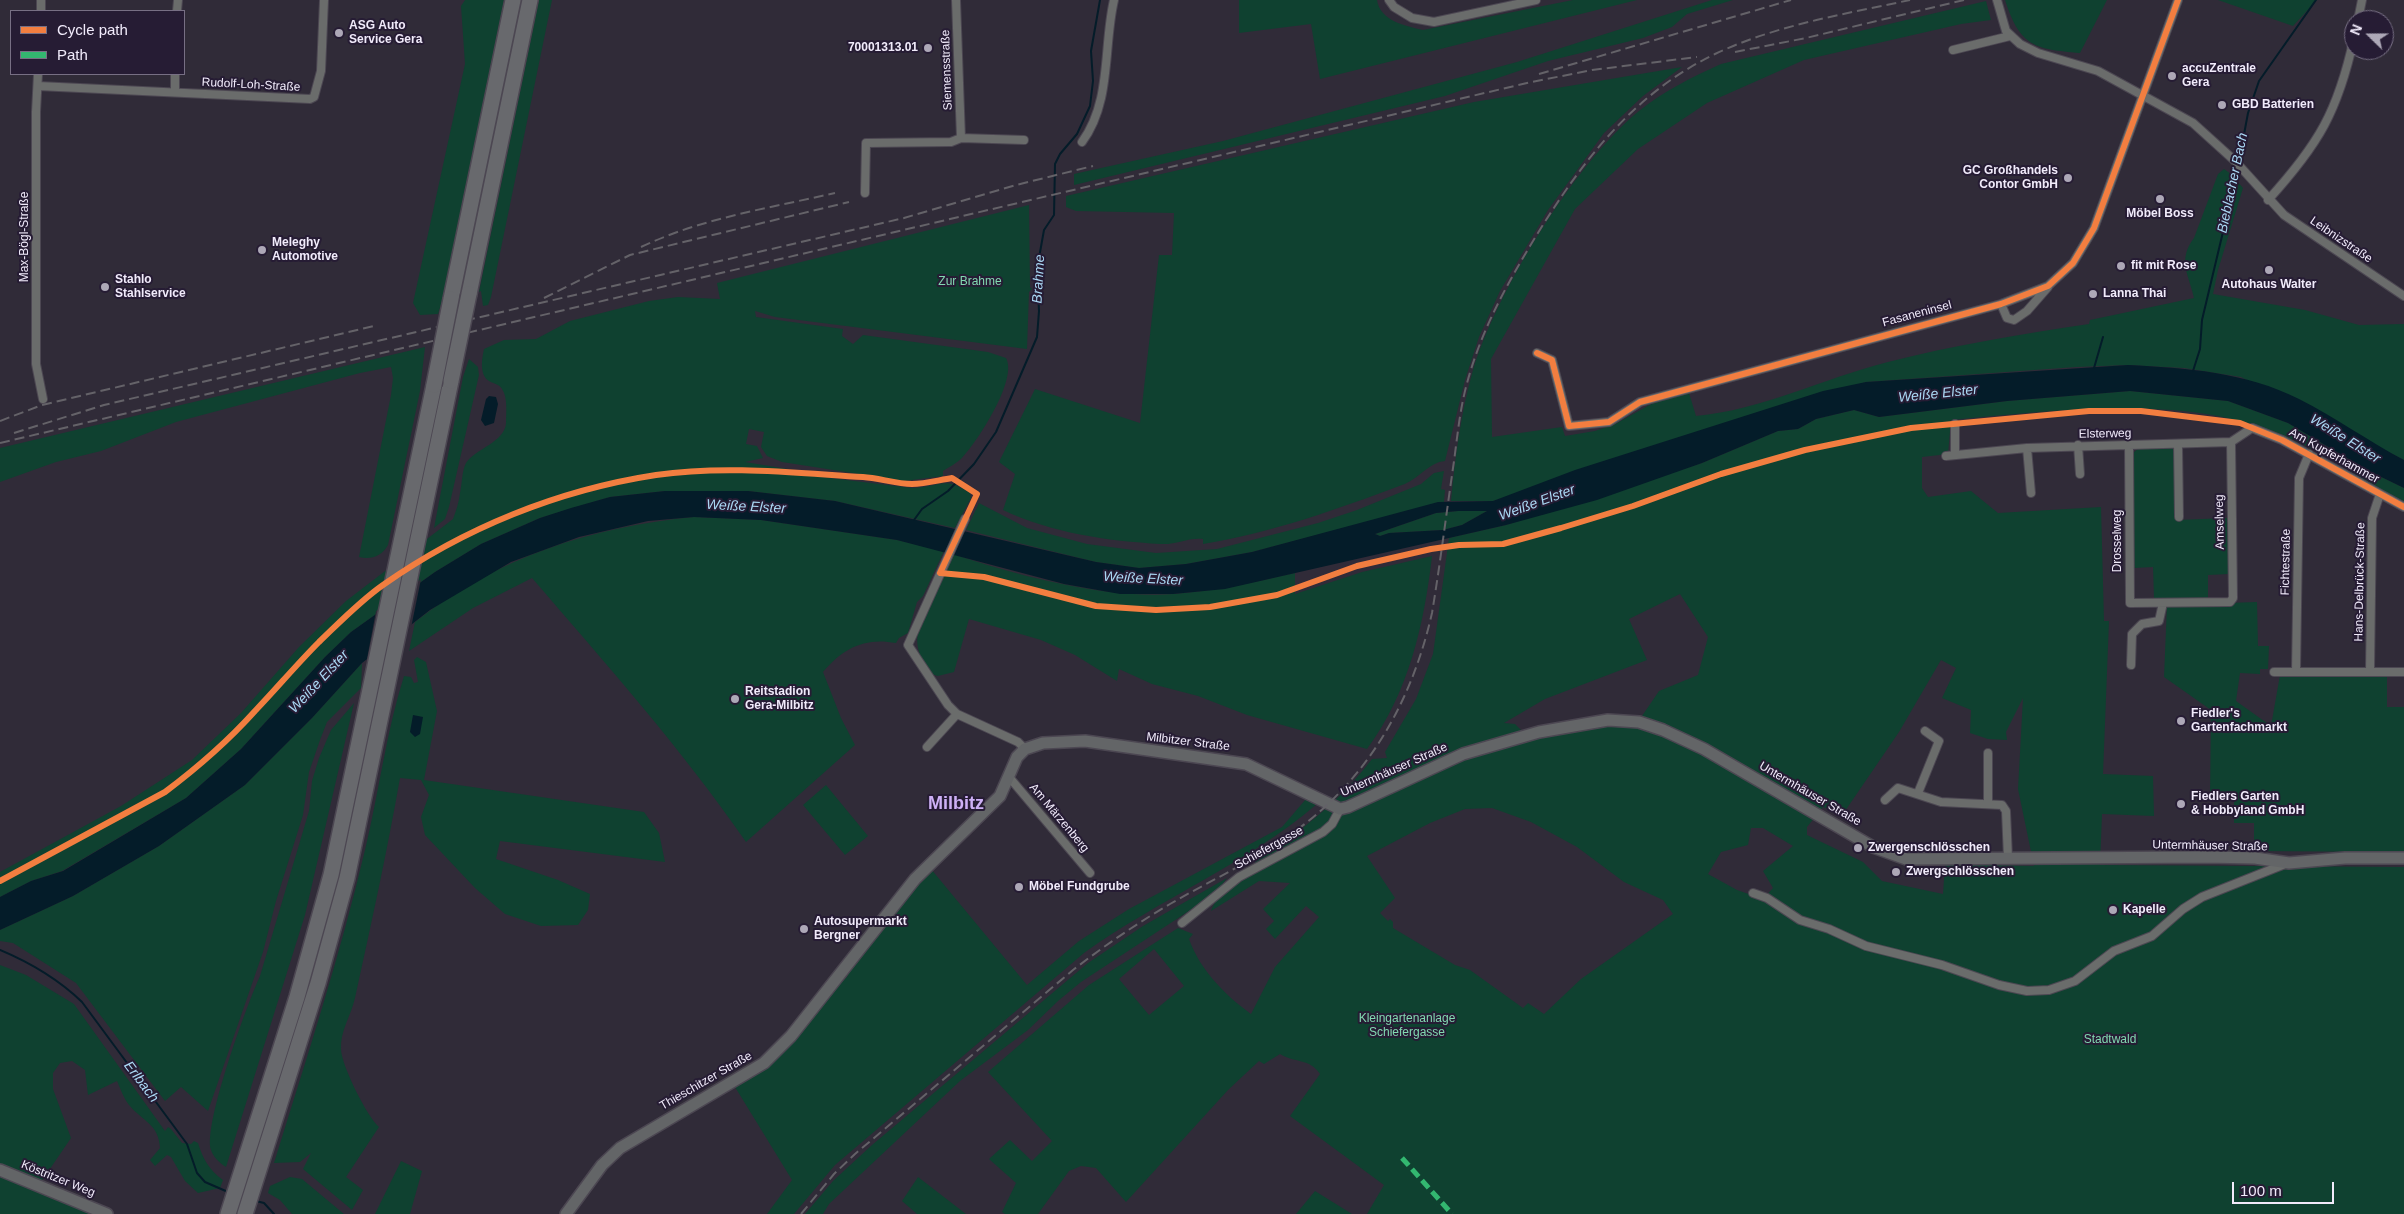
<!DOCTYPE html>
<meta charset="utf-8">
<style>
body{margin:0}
#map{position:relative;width:2404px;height:1214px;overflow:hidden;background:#302b38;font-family:Helvetica,sans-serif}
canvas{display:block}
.legend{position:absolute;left:10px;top:10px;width:175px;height:65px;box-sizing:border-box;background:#261c34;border:1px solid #776f84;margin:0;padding:6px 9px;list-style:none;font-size:15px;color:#f1ebfb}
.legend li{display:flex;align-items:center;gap:10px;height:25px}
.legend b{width:25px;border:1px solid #776f84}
.north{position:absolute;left:2344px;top:10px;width:50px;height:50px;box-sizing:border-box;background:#261c34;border:1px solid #776f84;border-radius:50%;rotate:292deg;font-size:14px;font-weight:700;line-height:20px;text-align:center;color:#f1ebfb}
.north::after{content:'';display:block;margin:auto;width:18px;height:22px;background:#ada8b7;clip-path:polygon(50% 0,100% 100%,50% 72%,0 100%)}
.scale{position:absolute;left:2232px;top:1182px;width:102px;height:22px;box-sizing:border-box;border:2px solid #f1ebfb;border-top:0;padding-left:6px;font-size:15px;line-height:18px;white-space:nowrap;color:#f1ebfb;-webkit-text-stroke:4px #261c34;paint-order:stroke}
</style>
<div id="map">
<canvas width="2404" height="1214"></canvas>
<ul class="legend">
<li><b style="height:6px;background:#f27e40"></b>Cycle path</li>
<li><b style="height:6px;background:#33b770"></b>Path</li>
</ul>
<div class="north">N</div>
<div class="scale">100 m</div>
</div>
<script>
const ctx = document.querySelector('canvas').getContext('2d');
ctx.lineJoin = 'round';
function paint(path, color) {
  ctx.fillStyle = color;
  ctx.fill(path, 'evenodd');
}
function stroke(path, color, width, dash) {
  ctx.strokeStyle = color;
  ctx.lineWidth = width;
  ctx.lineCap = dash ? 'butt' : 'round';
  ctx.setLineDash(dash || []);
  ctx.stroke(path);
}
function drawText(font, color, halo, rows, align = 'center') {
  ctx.font = font + ' Helvetica,sans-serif';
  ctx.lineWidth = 4;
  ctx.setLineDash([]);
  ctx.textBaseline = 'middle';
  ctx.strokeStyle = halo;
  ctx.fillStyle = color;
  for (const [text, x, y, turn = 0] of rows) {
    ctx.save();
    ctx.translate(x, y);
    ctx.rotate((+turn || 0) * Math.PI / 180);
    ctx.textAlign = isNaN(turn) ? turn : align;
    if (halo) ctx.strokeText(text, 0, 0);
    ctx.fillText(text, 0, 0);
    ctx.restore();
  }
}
const green = new Path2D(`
 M465 0H504L442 301 438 314 420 315 413 303 465 64 461 6Z
 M539 0H552L491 297 488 305 483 306 481 291 479 292Z
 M1239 0H1377C1380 21 1406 26 1423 30L1573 0H1637L1320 79 1311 24 1239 33Z
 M1712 0H1733L1687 14 1672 27 1643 38 1548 61 1445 96 1074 185V174L1223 141 1517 62Z
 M2005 0H2107L2080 53C2035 49 2020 47 2005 0Z
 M2218 0H2317L2293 26Z
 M1986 1 1991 20 1961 24 1804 60 1707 103 1638 149 1575 209 1491 359 1492 437 1562 427 1565 436 1595 431 1617 423 1653 403 1689 393 1696 416C1762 410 1824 378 1888 362 1954 345 2022 334 2089 324L2090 320 2194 298C2189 275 2177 260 2194 238L2218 174 2224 169 2231 174 2243 188 2218 270 2213 294 2305 310 2359 325 2404 324V460L2241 377 2184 368 2128 365 2076 367 1866 382 1493 501H1451C1455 458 1461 412 1473 370 1497 291 1575 163 1639 111 1664 91 1692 77 1721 64Z
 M1682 67 1643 96 1604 133 1548 210 1500 291 1479 337 1465 380 1445 461C1429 462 1418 480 1402 485 1338 509 1271 533 1203 544V539C1189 537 1176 545 1161 544 1107 541 1052 533 1003 510L1015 474 999 462 1035 389 1140 423 1159 255H1172L1174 213 1076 211 1066 207V196L1474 102Z
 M1029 205 1030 287 1032 289 1029 292 1027 349 775 317 755 311 756 317 843 329 842 336 853 344 863 335 988 352 1006 358C1018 379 978 441 962 458 957 463 949 467 943 471V476L904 481 782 462 767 456 761 447 764 432 749 429 746 444 757 446 763 458 745 462 818 474H797L912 488C940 487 944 475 970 493L971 498 955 528 835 501 748 491H665L610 497 540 518 481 544 435 572 351 632 325 657 241 749 186 798 62 871 31 881 0 897V872L121 806 192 760 241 713 299 647 346 601 453 519C456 511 459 502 460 493 462 484 462 470 466 463 475 449 505 442 506 423 506 414 508 397 502 389 499 384 494 384 489 381 479 375 482 358 484 349L504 340 536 339 570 321 649 301 678 297 720 299 717 283Z
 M425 347 420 391 388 545C382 556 371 560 359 557L391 395 393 378 391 367 360 373 176 422 101 451 56 462 0 482V448Z
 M469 359 478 367 479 375 449 507 445 519 434 528 463 377Z
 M2130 391 2228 401 2288 423 2369 471 2404 488V503C2361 479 2320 449 2274 432 2178 394 2052 411 1951 420L1948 454 1922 457V488L1928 497 1971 491 1998 513 2101 507 2104 621H2109L2103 774 2153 776 2154 816 2102 814 2100 865 2404 867V1214H1367L1384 1185 1290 1116 1320 1074C1310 1058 1294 1063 1280 1054L1264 1064 1259 1061 1228 1090 1126 1202 1096 1168 1081 1166 1069 1171 1038 1214H1005L1002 1212 1016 1183 989 1159 1010 1140 1032 1161 1052 1141 988 1072 1089 985 1178 928 1193 934 1189 939C1200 970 1225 995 1251 1014L1275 967 1319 917 1306 906 1275 939 1266 929 1274 921 1263 909 1290 883 1259 881 1211 911C1217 893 1239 881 1255 871V862C1301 831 1338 803 1372 759L1387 758 1385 752 1416 699 1433 654 1449 538 1506 525 1702 463 1778 431 1798 429 1816 419 1854 410 1879 417 2007 401ZM1680 594 1708 637 1698 675 1659 691 1642 716 1629 726 1606 725 1528 737 1515 724 1504 723 1545 699 1647 660 1629 619ZM1941 660 1956 668 1942 698 1971 710 1970 733 1988 739 2007 740 2006 732 2023 698 2018 789 2034 866 1945 864 1943 894 1882 881 1863 862 1807 835V827L1823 807 1843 814 1899 732ZM1492 808 1531 822 1577 847 1624 882 1663 900 1673 914 1581 979 1544 1014 1528 1003 1523 1008 1470 970 1455 965 1393 928V922L1390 919 1388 921 1380 913 1395 898 1367 856 1430 823 1465 809ZM1751 828H1763L1793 846 1763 871 1773 888 1763 899 1737 890 1708 874 1721 852 1748 845ZM1154 949 1184 986 1149 1015 1119 979Z
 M2140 447H2175L2178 520 2227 518 2229 574 2208 575V599L2154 598 2153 567 2134 568 2132 454Z
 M1444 471 1441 489 1445 490 1444 502 1252 552 1186 564 1139 568 1096 562 966 530 979 503 1027 528 1087 544 1156 553 1217 549 1318 523 1357 510 1421 484 1434 473Z
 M1458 511H1487L1462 525 1443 530 1389 533 1380 536 1375 534 1436 513Z
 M694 517 761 520 897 540 944 551 923 596 917 602 908 633 899 638 896 643C865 637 843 648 823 672L841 718 855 745 746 842C681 748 606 664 532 578L473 608 409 651 415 622C498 557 591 527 694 517Z
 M953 554C1019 576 1105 599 1174 594 1216 591 1255 582 1295 573V594L1362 572 1432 556C1424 625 1409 692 1367 749L1247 715 1198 696 1152 684 1119 669 1117 681 1075 655 1041 640 969 619 954 672 938 676 931 674C920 658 914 646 919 627Z
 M2257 602 2258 646H2269L2268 669H2260V674L2240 673 2236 701 2271 726 2280 675 2387 676V707H2404V852L2254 851V823H2234V799H2210L2211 710 2164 677 2167 605Z
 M417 657 426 662 437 711 424 780 644 812 659 833 665 862 500 841 496 859 558 880 590 894 588 910 578 925 541 926 505 914 475 888 425 835 421 817 429 795 421 780 400 778C387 852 371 925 355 998 351 1016 340 1031 341 1049 341 1065 368 1118 379 1127L346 1177 363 1190 352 1210 303 1169 311 1153 300 1162 274 1163C306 1060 340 956 365 850 379 792 386 733 404 676L411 677 414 683 418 682 414 660Z
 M362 663 361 688 327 722 320 740 309 772 303 815 276 901 263 952 208 1111 181 1087 165 1101 76 983 13 943 0 941V930L73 896 159 846 245 785 312 718Z
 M354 703 305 915 226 1167C220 1163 213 1157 211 1150 203 1125 247 1004 260 976L309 811 312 781 319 758 331 730Z
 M826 785 868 836 845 855 803 805Z
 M1306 799 1317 804C1247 864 1159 899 1084 953L835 1165 794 1214H767L792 1180 735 1087 779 1056 825 998 847 977 851 966 909 892 931 869 1027 985 1079 941 1129 909 1282 827Z
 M1227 878 1221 886 1201 903 1081 982 1058 1001 1028 1030 960 1081 829 1204 823 1214H805L833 1181 872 1145 1088 963 1143 926Z
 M0 965 26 975 74 1004 165 1131 168 1127 171 1129 182 1143 191 1144 194 1141 198 1143C203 1159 209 1170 223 1180L220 1188 198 1193 185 1181 171 1157 167 1155 155 1166 150 1160 160 1148C159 1124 142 1121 129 1105 124 1099 120 1088 117 1081L88 1095 85 1070 72 1061 60 1063 53 1073V1089L71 1138 41 1182 0 1166Z
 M401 1161 422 1171 410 1214H375Z
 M0 1177 95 1214H0Z
 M290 1177 302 1179 344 1214H292L280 1200 268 1193 270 1186Z
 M918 1177 966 1214H917L902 1201Z
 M1315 1191 1352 1214H1296Z`);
const water = new Path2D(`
 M2128 365C2186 368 2246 372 2299 399 2335 417 2368 441 2404 460V488L2369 471 2288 423 2228 401 2130 391 2007 401 1879 417 1854 410 1816 419 1798 429 1778 431 1702 463 1597 500 1506 525 1225 589 1173 594H1120L1064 584 897 540 761 520 694 517 648 521 579 537 511 562 430 610 362 663 312 718 245 785 159 846 73 896 0 930V897L31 881 63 871 186 798 241 749 325 657 351 632 435 572 481 544 540 518 571 508 610 497 665 491H748L835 501 1096 562 1139 568 1186 564 1252 552 1438 502 1493 501 1575 470 1823 391 1866 382ZM1458 511H1487L1462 525 1443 530 1389 533 1380 536 1375 534 1436 513Z
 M489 396 496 397 498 404 494 423 485 426 481 420 486 399Z
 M413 715 423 717 420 734 415 737 410 732Z`);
const pier = new Path2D(`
 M421 579 411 628 366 664 376 611Z`);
const stream = new Path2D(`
 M2239 161 2248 113 2259 81 2316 0
 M2094 368 2103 337
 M2193 371 2200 349 2202 320 2238 169
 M914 520 922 509 948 491 974 464 996 432 1037 337 1039 311 1037 269 1044 230 1054 215 1055 164 1060 154 1077 134 1090 106 1093 81 1091 51 1100 0
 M0 950C31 963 58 979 82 1002L187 1144 197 1173 205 1182 228 1192
 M256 1201 264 1203 274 1214`);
const street = new Path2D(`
 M956 0 961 138 1024 140
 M1389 0 1394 7 1412 18 1434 22 1536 0
 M1997 0 2006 31 2020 44 2038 53 2098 71 2193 123 2235 161 2284 215 2404 296
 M41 11V0
 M177 11 178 0
 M2358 20 2362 0
 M1953 50 2010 36
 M38 74 36 112V364L43 399
 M38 86 310 99 314 97 321 71 324 0
 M175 92V74
 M1082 142C1112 101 1103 47 1114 0
 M865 193 866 143 951 142 961 138
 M2268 200C2319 144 2338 111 2354 38
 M2001 304 2007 318 2014 320 2027 311 2048 287
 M1537 353 1552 360 1569 426 1609 422 1640 402 2001 304 2048 286 2073 263 2094 228 2178 0
 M2178 444 2179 517
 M2078 445 2080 474
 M2129 445 2130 603 2230 602 2233 598 2231 442
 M2027 448 2031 493
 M1955 455V424
 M1946 456 2027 448 2231 442 2252 428 2282 440 2404 507
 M965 519 908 645 948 705 957 714 1018 742 1025 749
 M2131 665 2132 634 2142 624 2159 621 2163 603
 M2274 672H2404
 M2296 672 2299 478 2309 454
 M2370 672 2372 518 2380 494
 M927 747 957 714
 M1988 753V804
 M1009 777 1090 873
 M1918 793 1939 741 1925 731
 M1885 800 1898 788 1941 802 2002 805 2006 811 2008 858
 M1753 893 1767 898 1800 920 1829 929 1866 946 1942 965 1999 985 2027 991 2049 990 2075 981 2114 951 2152 936 2183 909 2202 897 2285 864
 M1182 923 1239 877 1323 832 1332 824 1340 809`);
const secondary = new Path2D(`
 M0 1170 107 1214
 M566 1214 602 1165 620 1148 764 1063 791 1036 915 879 1000 796 1017 757 1025 749 1043 743 1085 741 1246 764 1340 809 1348 807 1463 754 1539 732 1608 720 1639 722 1663 730 1704 749 1873 847 1906 859 2206 857 2255 858 2289 863 2345 858H2404`);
const highway = new Path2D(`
 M469 294 530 0
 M451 299 513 0
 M228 1214 297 997 331 875 434 385
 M245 1214 318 983 347 878 451 381`);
const rail = new Path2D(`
 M1735 52 1806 38 1964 0
 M1539 74 1791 0
 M641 247C702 218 770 208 835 193
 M544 298 630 255 849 202
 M0 421 42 405 374 326
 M14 433 104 405 904 218 1016 185 1093 166
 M0 443 1527 83 1592 70 1697 57
 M801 1214 834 1174 855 1154 1073 970C1104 946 1136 924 1170 904 1211 880 1256 860 1294 832 1369 778 1412 701 1432 613 1440 565 1446 516 1453 468 1457 441 1459 414 1466 387 1479 336 1503 291 1530 246 1577 168 1630 95 1715 54 1776 25 1845 14 1910 0`);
const highwayBridge = new Path2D(`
 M451 381 469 294
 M434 385 451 299`);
const quiet = new Path2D(`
 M1402 1158 1452 1214`);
const cycleway = new Path2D(`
 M1537 353 1552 360 1569 426 1609 422 1640 402 2001 304 2048 286 2073 263 2094 228 2178 0
 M0 881 165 792C197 768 228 741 255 711 277 688 297 664 319 642 340 622 360 601 383 585 464 528 558 490 656 475 724 465 796 473 863 477 879 478 896 484 912 484 925 484 939 480 952 478L977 494 940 573 984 577 1096 606 1156 610 1210 607 1277 595 1357 566 1431 549 1459 545 1503 544 1561 528 1633 506 1721 474 1805 450 1911 428 2089 411H2141L2240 423 2282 440 2404 507`);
const markers = [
 [339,33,5,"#ada8b7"],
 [928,48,5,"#ada8b7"],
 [2172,76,5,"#ada8b7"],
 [2222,105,5,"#ada8b7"],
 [2068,178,5,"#ada8b7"],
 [2160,199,5,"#ada8b7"],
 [262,250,5,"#ada8b7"],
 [2121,266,5,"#ada8b7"],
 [2269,270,5,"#ada8b7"],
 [105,287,5,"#ada8b7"],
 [2093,294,5,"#ada8b7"],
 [735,699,5,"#ada8b7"],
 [2181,721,5,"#ada8b7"],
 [2181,804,5,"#ada8b7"],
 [1858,848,5,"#ada8b7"],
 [1896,872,5,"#ada8b7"],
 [1019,887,5,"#ada8b7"],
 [2113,910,5,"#ada8b7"],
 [804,929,5,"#ada8b7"]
];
const poiNames = [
 ["ASG Auto",349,26],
 ["Service Gera",349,40],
 ["70001313.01",918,48,"right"],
 ["accuZentrale",2182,69],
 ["Gera",2182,83],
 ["GBD Batterien",2232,105],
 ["GC Großhandels",2058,171,"right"],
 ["Contor GmbH",2058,185,"right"],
 ["Möbel Boss",2160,214,"center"],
 ["Meleghy",272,243],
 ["Automotive",272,257],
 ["fit mit Rose",2131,266],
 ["Stahlo",115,280],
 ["Stahlservice",115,294],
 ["Autohaus Walter",2269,285,"center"],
 ["Lanna Thai",2103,294],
 ["Reitstadion",745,692],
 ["Gera-Milbitz",745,706],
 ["Fiedler's",2191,714],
 ["Gartenfachmarkt",2191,728],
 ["Fiedlers Garten",2191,797],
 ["& Hobbyland GmbH",2191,811],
 ["Zwergenschlösschen",1868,848],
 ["Zwergschlösschen",1906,872],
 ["Möbel Fundgrube",1029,887],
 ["Kapelle",2123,910],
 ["Autosupermarkt",814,922],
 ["Bergner",814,936]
];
const streetNames = [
 ["Siemensstraße",947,70,-92],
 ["Rudolf-Loh-Straße",251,85,3],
 ["Max-Bögl-Straße",25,237,-90],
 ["Leibnizstraße",2341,240,34],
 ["Fasaneninsel",1917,314,-15],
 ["Elsterweg",2105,434,-1],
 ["Am Kupferhammer",2334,456,29],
 ["Amselweg",2220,522,-91],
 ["Drosselweg",2118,541,-90],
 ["Fichtestraße",2286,562,-89],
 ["Hans-Delbrück-Straße",2360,582,-89],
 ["Milbitzer Straße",1188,742,7],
 ["Untermhäuser Straße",1394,770,-24],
 ["Untermhäuser Straße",1810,794,30],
 ["Am Märzenberg",1059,818,50],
 ["Untermhäuser Straße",2210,846,1],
 ["Schiefergasse",1269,848,-29],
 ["Thieschitzer Straße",706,1081,-30],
 ["Köstritzer Weg",58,1179,22]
];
const parkNames = [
 ["Zur Brahme",970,282],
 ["Kleingartenanlage",1407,1019],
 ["Schiefergasse",1407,1033],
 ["Stadtwald",2110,1040]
];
const waterNames = [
 ["Bieblacher Bach",2233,183,-78],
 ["Brahme",1039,279,-87],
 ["Weiße Elster",1938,394,-6],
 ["Weiße Elster",2345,439,32],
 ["Weiße Elster",1537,503,-20],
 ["Weiße Elster",746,507,3],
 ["Weiße Elster",1143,579,3],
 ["Weiße Elster",319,682,-47],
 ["Erlbach",141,1082,53]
];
const districtNames = [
 ["Milbitz",956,804]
];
paint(green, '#0f4130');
paint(water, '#041c29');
paint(pier, '#302b38');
stroke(stream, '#041c29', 2);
stroke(street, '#4c4752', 10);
stroke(secondary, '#4c4752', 14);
stroke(highway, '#4c4752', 18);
stroke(street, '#6a6c6b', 8);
stroke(secondary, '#636567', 11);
stroke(highway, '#68696d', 15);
stroke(rail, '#646268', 2, [10, 5]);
stroke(highwayBridge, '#4c4752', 18, []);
stroke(highwayBridge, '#68696d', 15);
stroke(quiet, '#33b770', 5, [10, 5]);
stroke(cycleway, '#f27e40', 6);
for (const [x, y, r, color] of markers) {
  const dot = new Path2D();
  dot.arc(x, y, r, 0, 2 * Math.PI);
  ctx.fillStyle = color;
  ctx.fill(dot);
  stroke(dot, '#261c34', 2);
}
drawText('bold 12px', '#f1ebfb', '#261c34', poiNames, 'left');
drawText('12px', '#f1ebfb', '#261c34', streetNames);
drawText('12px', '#82d9b1', '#261c34', parkNames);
drawText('italic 14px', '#aad8f4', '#261c34', waterNames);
drawText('bold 18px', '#ceb1f6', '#261c34', districtNames);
</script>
